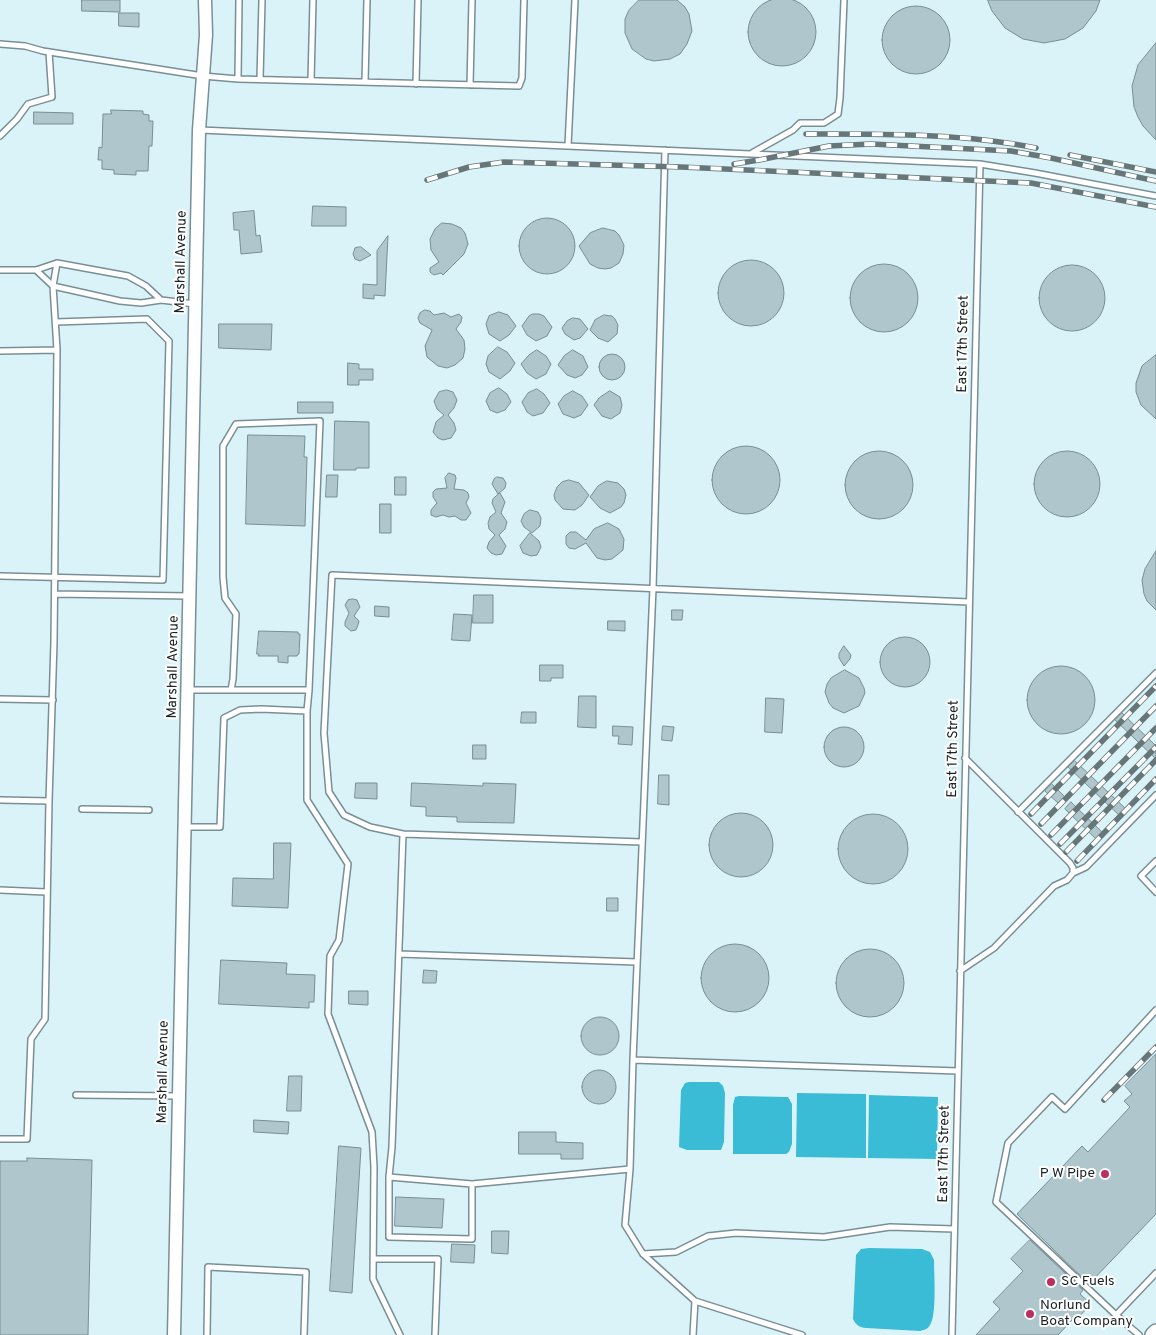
<!DOCTYPE html>
<style>
body{margin:0}
canvas{display:block;background:#daf3f9}
</style>
<canvas width="1156" height="1335"></canvas>
<script>
const ctx = document.querySelector('canvas').getContext('2d');
ctx.lineJoin = 'round';
function paint(path, color) {
  ctx.fillStyle = color;
  ctx.fill(path, 'evenodd');
}
function stroke(path, color, width, dash) {
  ctx.strokeStyle = color;
  ctx.lineWidth = width;
  ctx.lineCap = dash ? 'butt' : 'round';
  ctx.setLineDash(dash || []);
  ctx.stroke(path);
}
function drawText(font, color, halo, rows, align = 'center') {
  ctx.font = font + ' Overpass,sans-serif';
  ctx.lineWidth = 4;
  ctx.setLineDash([]);
  ctx.textBaseline = 'middle';
  ctx.strokeStyle = halo;
  ctx.fillStyle = color;
  for (const [text, x, y, turn = 0] of rows) {
    ctx.save();
    ctx.translate(x, y);
    ctx.rotate((+turn || 0) * Math.PI / 180);
    ctx.textAlign = isNaN(turn) ? turn : align;
    if (halo) ctx.strokeText(text, 0, 0);
    ctx.fillText(text, 0, 0);
    ctx.restore();
  }
}
const water = new Path2D(`
 M689 1082H719L723 1086 725 1093 724 1142 721 1150H687L679 1147 681 1090 685 1083Z
 M797 1093 866 1094V1158L796 1157Z
 M869 1095 938 1097 937 1159 868 1158Z
 M739 1096 788 1097 792 1104V1144L789 1152 786 1154H733V1105L735 1097Z
 M869 1248 922 1249 930 1252 934 1260C934 1274 937 1315 930 1325 928 1329 924 1330 920 1331L866 1328C860 1328 855 1324 853 1319L856 1255 861 1249Z`);
const building = new Path2D(`
 M748 32a34 34 0 1 1 68 0a34 34 0 1 1-68 0Z
 M82 0H120V12L82 11Z
 M639 0H677L685 7 689 14 692 31 687 44 680 54 670 59 654 61 646 59 632 49 625 33V19L629 10Z
 M988 0H1100L1096 11 1083 28 1065 39 1044 43 1023 39 1005 28 992 11Z
 M882 40a34 34 0 1 1 68 0a34 34 0 1 1-68 0Z
 M119 13H139V27L119 26Z
 M1156 43V140L1143 126 1138 117 1134 107 1132 86 1138 65Z
 M111 110 143 111V114L149 115V121H153L152 146H149L148 171H136V175L114 174V170L102 169V160H98L99 147 102 148 103 114H111Z
 M34 112 73 113V124H34Z
 M313 206 346 207V226H312Z
 M254 211 256 236 260 235 262 252 241 254 239 230H234L233 213Z
 M519 246a28 28 0 1 1 56 0a28 28 0 1 1-56 0Z
 M442 223 452 224 461 228 465 233 468 244 464 254 443 275 441 273 434 275 430 272V268L439 262 431 250 430 239 435 229Z
 M603 228 615 231 619 235 624 245 623 254 619 263 611 268 605 269 598 268 590 264 579 246 590 233Z
 M388 236 385 296 374 295V299L363 298V284L377 285V251Z
 M361 247 371 255 360 261 355 259 353 254 355 248Z
 M718 293a33 33 0 1 1 66 0a33 33 0 1 1-66 0Z
 M850 298a34 34 0 1 1 68 0a34 34 0 1 1-68 0Z
 M1039 298a33 33 0 1 1 66 0a33 33 0 1 1-66 0Z
 M425 310 430 311 434 315 444 313 451 317 459 314 462 317 461 322 456 329 464 340 465 349 463 358 455 365 447 368 438 366 427 357 425 346 432 330 420 323 418 318 420 313Z
 M499 312 508 315 516 326 509 335 500 341 489 334 486 324 489 316Z
 M533 314H539L544 316 552 327 547 336 536 341 527 335 522 326 529 316Z
 M604 315 612 316 615 319 618 325 617 334 608 342 598 338 590 330 595 320Z
 M573 318 580 319 588 329 580 338 574 340 565 334 562 328 567 321Z
 M219 324H272L271 350 219 348Z
 M498 347 507 352 515 363 510 371 500 379 489 372 486 364 488 356Z
 M537 350 546 356 551 364 546 374 536 379 527 373 521 364 529 355Z
 M573 350 583 356 588 367 582 375 575 378 567 375 558 365 564 356Z
 M599 367a13 13 0 1 1 26 0a13 13 0 1 1-26 0Z
 M1156 355V419L1141 405 1136 392V383L1142 366Z
 M348 363 359 364V369H373V380H359V385H348Z
 M499 388 507 394 511 402 505 410 497 413 490 410 486 401 490 393Z
 M537 389 544 394 550 403 543 413 533 416 527 412 522 402 528 393Z
 M447 390 453 392 457 400 454 408 448 415 454 423 456 430 451 438 443 440 438 438 433 432 436 422 444 415 437 409 434 401 439 392Z
 M573 391 582 396 588 405 581 415 574 418 563 414 558 404 564 396Z
 M610 391 620 397 622 405 620 413 611 419 602 416 594 405 599 398Z
 M298 402H333V413H298Z
 M335 421 369 422V468H356V470H334Z
 M248 435 305 436 304 457H307L305 526 246 524Z
 M712 480a34 34 0 1 1 68 0a34 34 0 1 1-68 0Z
 M845 485a34 34 0 1 1 68 0a34 34 0 1 1-68 0Z
 M1034 484a33 33 0 1 1 66 0a33 33 0 1 1-66 0Z
 M449 473 455 475 456 478 454 489 464 490 468 493 469 497 466 503 471 513 466 520H461L455 516 449 517 443 515 436 517 431 515V510L437 503 433 497V492L436 489 447 488 445 478Z
 M327 475H338L337 497H326Z
 M395 477H406V495H395Z
 M497 477 503 478 506 483 505 488 498 494 492 484 494 479Z
 M569 480 579 483 589 495 582 505 575 510 563 509 555 500 554 495 557 487 562 482Z
 M607 481 618 483 624 489 626 495 624 503 621 507 610 513 600 508 590 497 598 486Z
 M500 493 505 502 501 513 507 522 505 529 499 535 506 546 502 554 496 555 491 553 487 548 489 542 495 535 489 529 488 523 490 517 496 512 492 503 493 499Z
 M380 504H391V533H380Z
 M530 510 538 512 541 518 540 526 532 533 524 527 521 521 524 514Z
 M608 523 619 529 624 539 623 550 612 559 605 560 597 558 586 543 575 549 569 548 566 544V536L570 532H576L586 540 594 529Z
 M530 533 539 541 541 547 537 555 531 556 523 553 520 546Z
 M1156 551V610L1147 601 1144 594 1142 580 1145 569Z
 M474 595H493V623H473Z
 M353 599 357 600 360 607 354 616 359 621 358 625 356 630 351 631 345 626V622L349 613 345 605 348 600Z
 M375 606 389 607V617L375 616Z
 M672 610H683L682 620H672Z
 M454 614 472 615 470 641 452 640Z
 M608 621H625V631L608 630Z
 M259 631 298 632V634H300L299 654H298L297 656H288V663L278 662V656H258L259 654H257Z
 M880 662a25 25 0 1 1 50 0a25 25 0 1 1-50 0Z
 M844 646 851 655 850 659 844 666 839 658V654Z
 M540 665H563V678H551V681H540Z
 M1027 700a34 34 0 1 1 68 0a34 34 0 1 1-68 0Z
 M845 670 859 678 864 688 865 693 859 706 844 713 833 708 829 703 825 692 827 684 831 678Z
 M579 696H596V728L578 727Z
 M766 698 784 699 782 733 765 732Z
 M522 712H536V723H521Z
 M1122 713 1156 746V759L1115 720Z
 M613 726 633 727 632 745 618 744 619 736H613Z
 M663 726 674 727 672 741 662 740Z
 M824 747a20 20 0 1 1 40 0a20 20 0 1 1-40 0Z
 M473 745H486V759H473Z
 M1075 761 1126 809 1120 816 1068 767Z
 M659 775H669V805L658 804Z
 M356 783H377V799L355 798Z
 M412 783 483 786V783L516 784 514 823 457 822V817L426 816V807L411 806Z
 M1052 784 1065 797 1058 803 1045 791Z
 M1071 802 1103 833 1097 840 1065 809Z
 M709 845a32 32 0 1 1 64 0a32 32 0 1 1-64 0Z
 M838 849a35 35 0 1 1 70 0a35 35 0 1 1-70 0Z
 M274 843H291L288 908 232 906 233 878 273 879Z
 M607 898H618V911H607Z
 M701 978a34 34 0 1 1 68 0a34 34 0 1 1-68 0Z
 M836 983a34 34 0 1 1 68 0a34 34 0 1 1-68 0Z
 M221 960 287 963 286 974 315 975 314 1002H309V1008L219 1004Z
 M424 970 437 971 436 983H423Z
 M349 991H368V1005L349 1004Z
 M581 1036a19 19 0 1 1 38 0a19 19 0 1 1-38 0Z
 M1156 1054V1214L1089 1284 1017 1214 1082 1146 1088 1152 1130 1107 1124 1101 1132 1094 1125 1086Z
 M582 1087a17 17 0 1 1 34 0a17 17 0 1 1-34 0Z
 M289 1076H302L301 1111H287Z
 M254 1120 289 1122 288 1134 254 1132Z
 M519 1132H556V1142L583 1143V1159H561V1154H519Z
 M339 1146 361 1148 352 1293 330 1291Z
 M27 1158 92 1160 88 1335H0V1161H27Z
 M396 1197 444 1199 442 1228 395 1226Z
 M492 1231H509L508 1254 492 1253Z
 M1030 1240 1083 1290 1080 1294 1091 1304 1076 1320 1074 1318 1058 1335H976L1000 1309 993 1302 1023 1271 1011 1259Z
 M452 1244 475 1245 474 1263 451 1262Z`);
const service = new Path2D(`
 M0 44 25 46 43 51 203 76 238 79 239 0
 M238 79 519 86 522 78 524 0
 M260 79 262 0
 M311 81 313 0
 M365 82 367 0
 M416 84 418 0
 M470 85 472 0
 M200 130 980 164 1035 173 1156 196
 M0 136 17 119 28 104 52 97 49 52
 M568 146 575 0
 M752 153 793 130 800 123H824L838 114 840 98 844 0
 M0 270H36L57 263 128 276 146 286 161 300
 M36 270 53 286 120 301 141 303 161 300 195 304
 M0 351 57 350
 M0 576 163 580 169 341 147 319 56 322
 M55 594 189 596
 M189 690H309L320 421 236 424 223 446V577L225 598 236 614 233 679 231 690
 M0 699 53 700
 M307 711 309 690
 M0 800 49 801
 M82 809 149 810
 M1018 812 1156 673
 M186 827H220L224 718 240 710 261 709 307 711V800L348 864 339 940 330 956 328 1014 372 1132 374 1167 373 1279 400 1335
 M403 834 392 1147 389 1177V1237L472 1239V1184
 M642 842 403 834 370 827 344 815 329 792 324 733 332 575 969 602
 M1156 861 1141 876 1156 892
 M1073 873 1086 867 1156 795
 M0 890 46 892
 M399 954 637 962
 M960 971 994 948 1054 886 1067 880 1073 873V868L1070 863 965 758
 M633 1060 958 1071
 M76 1095 178 1096
 M0 1139H27L31 1039 45 1019 49 801 54 642 57 350 53 286 57 263
 M630 1169 633 1060 653 588 665 150
 M389 1177 472 1184 630 1169 625 1225 643 1254 695 1301
 M643 1254 676 1252 708 1236 736 1233 824 1237 890 1227 954 1229
 M373 1259H438L435 1335
 M1116 1315 996 1202 1008 1143 1052 1097 1065 1109 1156 1010
 M207 1335 208 1267 306 1272 304 1335
 M693 1335 695 1301 802 1335
 M952 1335 980 164
 M1139 1335 1116 1315 1156 1273`);
const tertiary = new Path2D(`
 M174 1335 199 130 206 35 205 0`);
const secondary = new Path2D(`
 M1153 1335 1156 1332`);
const rail = new Path2D(`
 M806 134C880 134 963 133 1036 148
 M1070 155 1156 172
 M734 164 759 160 829 146 871 144 1011 151 1051 158 1156 181
 M427 180 469 167 504 162 681 167 1031 183 1156 207
 M1031 814 1156 686
 M1041 824 1156 706
 M1051 835 1156 728
 M1060 844 1156 747
 M1066 852 1156 760
 M1077 861 1156 779
 M1104 1100 1156 1047`);
const markers = [
 [1105,1174,5,"#bb2e60"],
 [1051,1282,5,"#bb2e60"],
 [1030,1314,5,"#bb2e60"]
];
const streetNames = [
 ["Marshall Avenue",182,262,-89],
 ["East 17th Street",964,344,-89],
 ["Marshall Avenue",174,667,-89],
 ["East 17th Street",954,749,-89],
 ["Marshall Avenue",164,1072,-89],
 ["East 17th Street",945,1154,-89]
];
const poiNames = [
 ["P W Pipe",1095,1174,"right"],
 ["SC Fuels",1061,1282],
 ["Norlund",1040,1306],
 ["Boat Company",1040,1322]
];
paint(water, '#3abcd6');
paint(building, '#aec6cc');
stroke(building, '#788e94', 1);
stroke(service, '#798f95', 8);
stroke(tertiary, '#798f95', 15);
stroke(secondary, '#798f95', 18);
stroke(service, '#fff', 5);
stroke(tertiary, '#fff', 12);
stroke(secondary, '#fff', 15);
stroke(rail, '#667679', 5.5);
stroke(rail, '#fff', 4, [11]);
for (const [x, y, r, color] of markers) {
  const dot = new Path2D();
  dot.arc(x, y, r, 0, 2 * Math.PI);
  ctx.fillStyle = color;
  ctx.fill(dot);
  stroke(dot, '#fff', 2);
}
drawText('14px', '#182123', '#fff', streetNames);
drawText('14px', '#182123', '#fff', poiNames, 'left');
</script>
